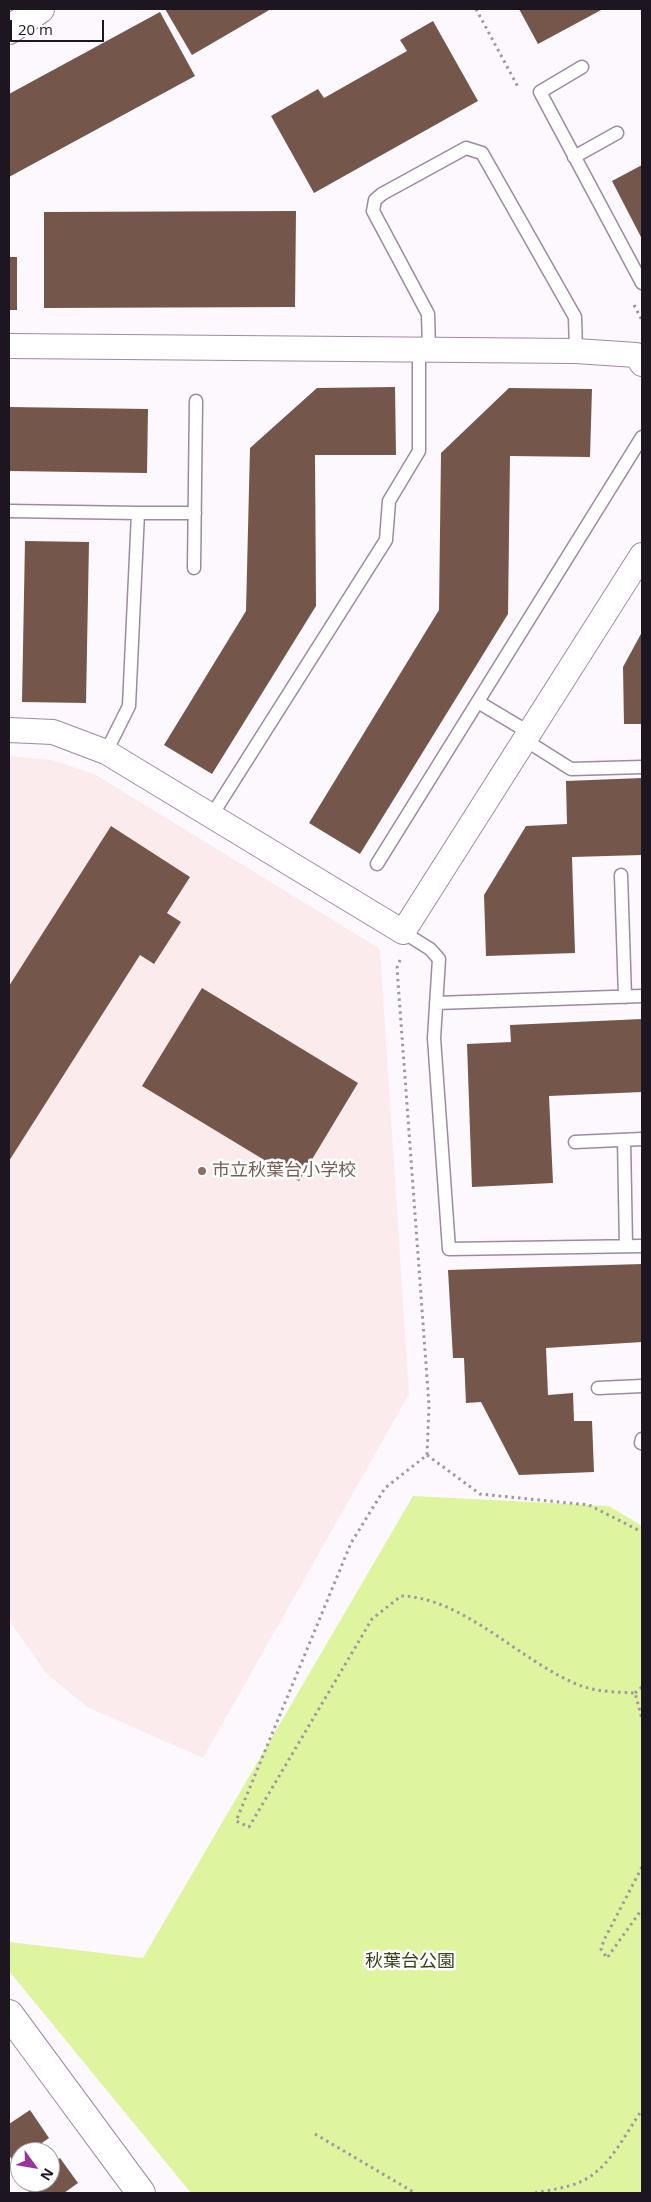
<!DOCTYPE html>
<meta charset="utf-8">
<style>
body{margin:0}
#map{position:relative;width:651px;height:2202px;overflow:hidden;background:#fcf8fd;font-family:"Open Sans",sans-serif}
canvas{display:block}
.frame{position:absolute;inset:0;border:10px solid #1d151f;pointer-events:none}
.north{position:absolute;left:10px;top:2142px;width:50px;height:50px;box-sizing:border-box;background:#fff;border:1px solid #a5a1a5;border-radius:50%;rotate:122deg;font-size:14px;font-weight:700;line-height:20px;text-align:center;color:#1d151f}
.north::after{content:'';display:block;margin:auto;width:18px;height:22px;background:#97359b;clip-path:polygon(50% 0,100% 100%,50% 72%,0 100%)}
.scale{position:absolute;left:10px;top:20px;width:94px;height:22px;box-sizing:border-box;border:2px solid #1d151f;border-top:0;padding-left:6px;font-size:15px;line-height:18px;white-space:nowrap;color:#1d151f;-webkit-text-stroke:4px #fff;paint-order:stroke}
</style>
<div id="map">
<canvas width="651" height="2202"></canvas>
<div class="frame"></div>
<div class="north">N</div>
<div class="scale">20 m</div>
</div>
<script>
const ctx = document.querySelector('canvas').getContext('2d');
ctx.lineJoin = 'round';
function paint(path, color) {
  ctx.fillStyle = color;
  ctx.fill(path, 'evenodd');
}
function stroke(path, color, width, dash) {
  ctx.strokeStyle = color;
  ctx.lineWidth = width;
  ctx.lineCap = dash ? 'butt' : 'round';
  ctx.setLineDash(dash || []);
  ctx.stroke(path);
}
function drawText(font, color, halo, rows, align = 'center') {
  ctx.font = font + ' "Open Sans","Noto Sans JP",sans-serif';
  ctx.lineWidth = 5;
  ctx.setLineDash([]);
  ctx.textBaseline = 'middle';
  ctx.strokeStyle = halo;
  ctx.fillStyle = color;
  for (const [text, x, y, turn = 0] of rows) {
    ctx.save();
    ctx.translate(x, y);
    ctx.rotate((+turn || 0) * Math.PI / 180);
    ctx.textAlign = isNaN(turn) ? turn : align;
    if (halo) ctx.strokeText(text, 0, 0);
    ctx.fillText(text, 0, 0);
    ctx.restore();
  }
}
const education = new Path2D(`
 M9 756 52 760 96 775 380 949 409 1394 203 1758 87 1707 46 1673 9 1620Z`);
const green = new Path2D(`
 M413 1496 609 1506 642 1526V2193H191L9 1971V1942L143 1958Z`);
const building = new Path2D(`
 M165 9H271L192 55Z
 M519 9H603L538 44Z
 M160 12 195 76 9 177V94Z
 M433 21 478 101 314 193 271 116 318 89 324 98 407 51 400 40Z
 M642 165V239L612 181Z
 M296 211 295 307 44 308V212Z
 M9 257H17V310H9Z
 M395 387 396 455H315L316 606 212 774 164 745 246 611 250 448 317 388Z
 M509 388 592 389 590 457 510 456 508 614 360 854 309 823 439 610 441 453Z
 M9 407 148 409 147 473 9 471Z
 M25 541 89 542 86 703 22 702Z
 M642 632V724H624L623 667Z
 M642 778V855L572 857 575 953 486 956 484 895 526 826 567 824 566 781Z
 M111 826 190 877 167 913 181 922 154 964 140 955 9 1161V986Z
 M202 988 358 1083 299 1181 142 1086Z
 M642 1019V1092L549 1096 553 1183 472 1187 467 1044 511 1042 510 1025Z
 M642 1264V1342L546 1348 548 1395 573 1393 574 1421H592L594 1472 519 1475 481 1402 466 1403 464 1358H453L448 1270Z
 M30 2110 49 2138 29 2152H20V2158L14 2163 9 2155V2124Z
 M60 2158 78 2183 64 2193H30L24 2184 50 2182V2165Z`);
const path = new Path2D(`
 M476 9 518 87
 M634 305 642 320
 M400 960 397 968 429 1405 427 1455 385 1488 351 1543 236 1821 249 1827 372 1619 401 1596C463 1597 521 1662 579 1685 596 1692 617 1692 635 1693L642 1719
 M427 1455 480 1494 589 1505 642 1532
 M635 1693 642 1687
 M642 1867 604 1940 601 1949 607 1958 642 1909
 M315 2134 415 2193
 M535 2193C549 2190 567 2188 580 2182 609 2170 625 2134 642 2110`);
const lane = new Path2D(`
 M582 67 540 92 642 283
 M574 157 617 133
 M429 349 428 314 373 211 375 200 382 194 466 148 482 153 575 317 576 351
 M9 511 138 513 129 706 106 752
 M138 513H195
 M194 568 196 401
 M478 702 530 733
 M525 740 571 769 642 767
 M212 815 386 540 389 501 419 451V349
 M377 864 642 437
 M621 875 625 997
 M403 932 430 949 439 959 434 1038 449 1249 642 1246
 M436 1003 642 996
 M624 1140 626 1246
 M575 1142 642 1139
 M598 1388 642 1386
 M641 1443 642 1439`);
const street = new Path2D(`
 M9 346 576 351 636 355 642 364
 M9 730 53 732 106 752 403 932 642 555`);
const secondary = new Path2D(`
 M9 30 40 9
 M9 2014 141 2193`);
const markers = [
 [202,1171,5,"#8d6e63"]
];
const educationNames = [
 ["市立秋葉台小学校",212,1171]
];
const parkNames = [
 ["秋葉台公園",410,1962]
];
paint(education, '#fcebec');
paint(green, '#dff49f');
paint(building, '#74564a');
stroke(lane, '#9e89a3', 15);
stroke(street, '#9e89a3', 26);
stroke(secondary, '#9e89a3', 30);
stroke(path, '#9e989f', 3, [2.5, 4]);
stroke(lane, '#fff', 12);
stroke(street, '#fff', 24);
stroke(secondary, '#fff', 28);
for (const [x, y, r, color] of markers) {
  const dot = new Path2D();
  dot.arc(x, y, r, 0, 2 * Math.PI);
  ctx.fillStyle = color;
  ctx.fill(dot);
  stroke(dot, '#fff', 2);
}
drawText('18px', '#785e54', '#fff', educationNames, 'left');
drawText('18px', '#3a421d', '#fff', parkNames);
</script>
